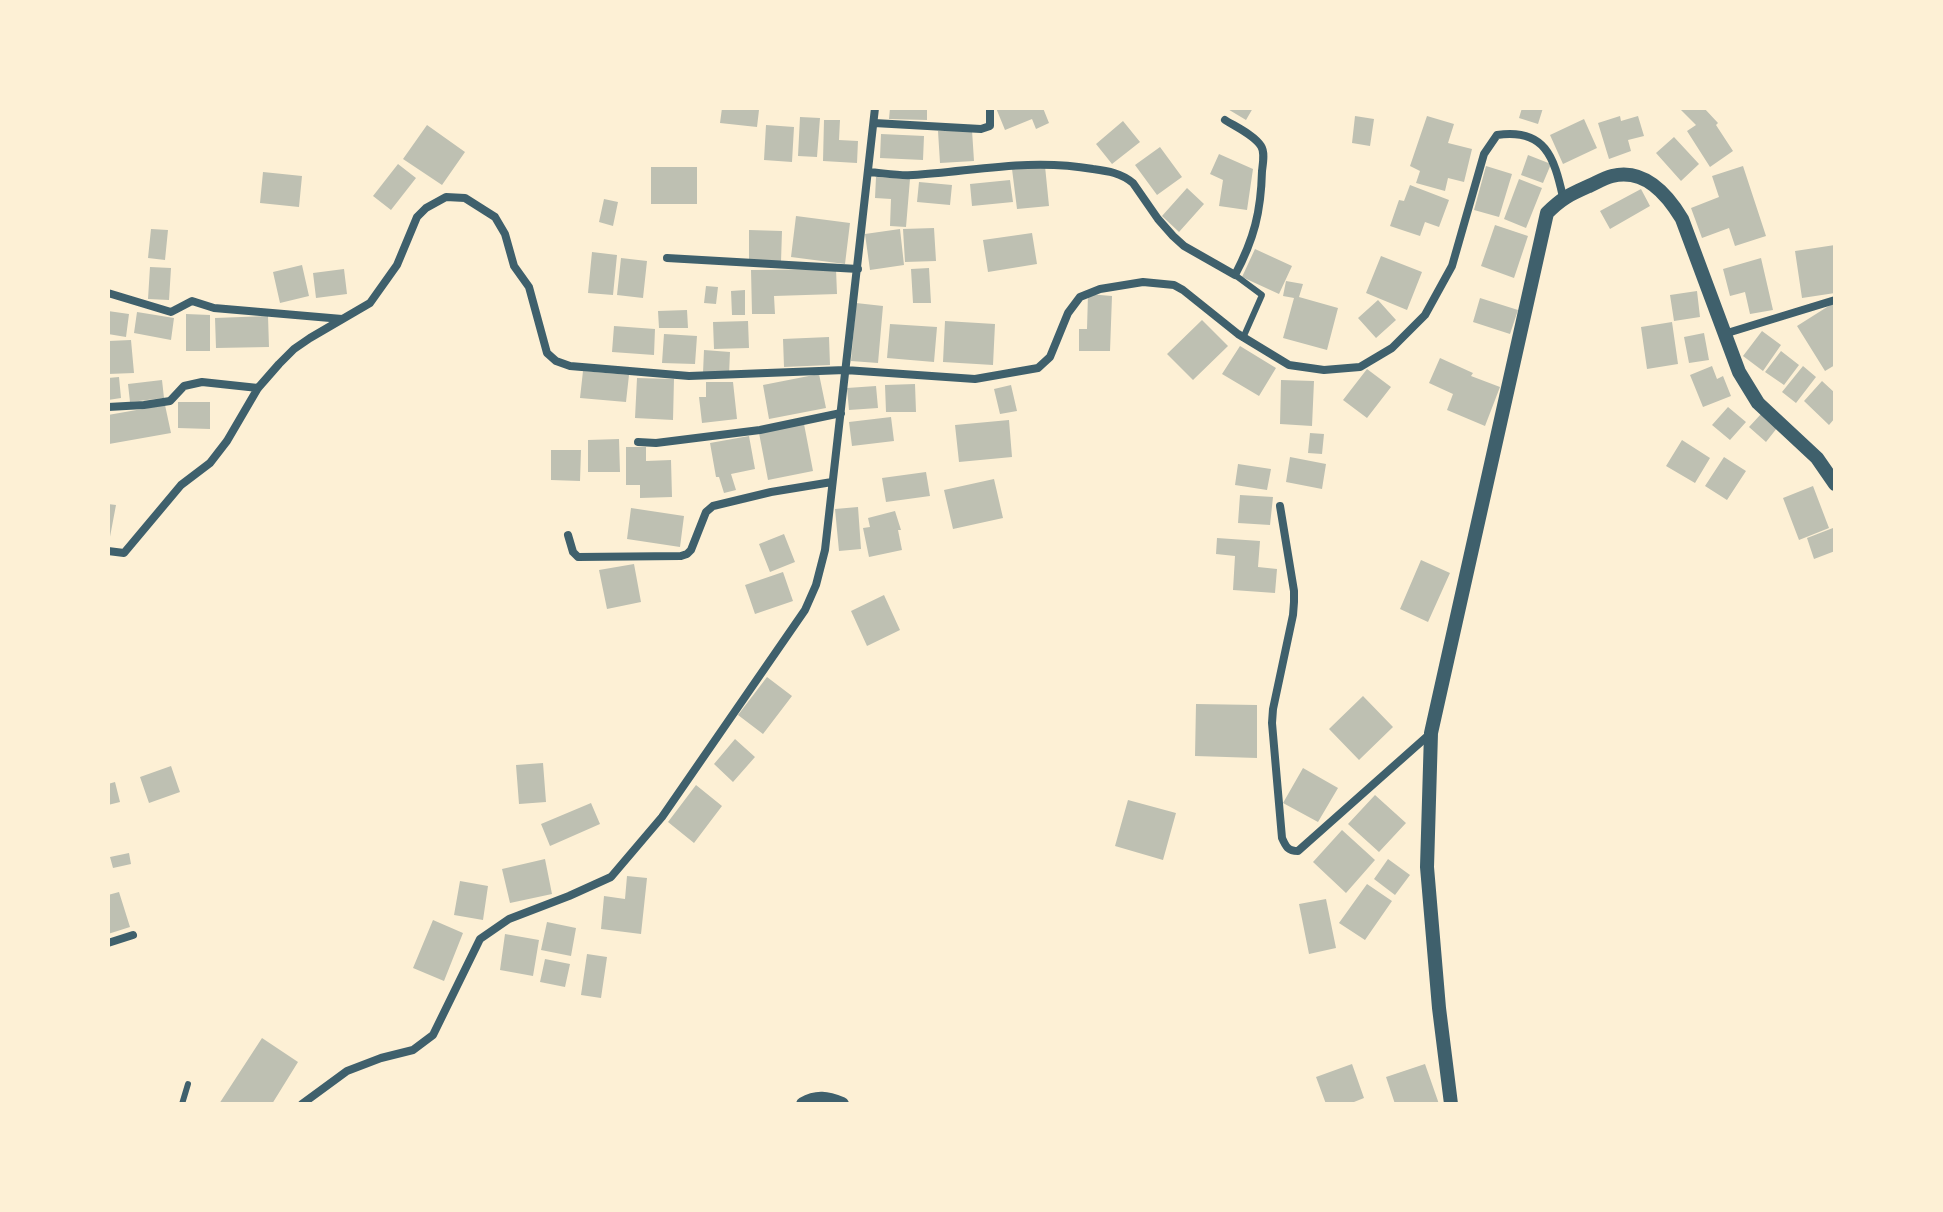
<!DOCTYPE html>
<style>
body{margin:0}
#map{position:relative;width:1943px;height:1212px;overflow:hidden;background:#fdf0d5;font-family:"Sofia Sans Condensed",sans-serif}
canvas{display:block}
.frame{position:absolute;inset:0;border:110px solid #fdf0d5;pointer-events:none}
</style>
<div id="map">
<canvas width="1943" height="1212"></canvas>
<div class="frame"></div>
</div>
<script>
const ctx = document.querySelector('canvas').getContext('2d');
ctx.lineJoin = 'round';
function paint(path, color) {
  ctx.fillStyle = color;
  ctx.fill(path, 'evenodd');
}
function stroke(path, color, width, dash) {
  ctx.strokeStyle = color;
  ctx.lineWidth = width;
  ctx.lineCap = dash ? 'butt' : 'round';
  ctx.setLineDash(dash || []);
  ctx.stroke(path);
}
const building = new Path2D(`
 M722 108 759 110 757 127 720 123Z
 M890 108H927V120L889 119Z
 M996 108H1043L1049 123 1036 129 1032 119 1005 130Z
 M1226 108H1253L1246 120Z
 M1522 108H1543L1538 124 1519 118Z
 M1679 108H1704L1718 123 1716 125 1733 151 1710 167 1687 131 1696 125Z
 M1355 116 1374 119 1370 146 1352 143Z
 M1427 116 1454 124 1448 143 1472 149 1464 182 1448 178 1445 191 1416 183 1420 171 1410 166Z
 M1620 116 1621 121 1638 116 1644 136 1628 140 1631 151 1609 159 1598 123Z
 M800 117 820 118 817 157 798 156Z
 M1584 119 1597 148 1563 164 1550 135Z
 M824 120H840L839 140 858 141 857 163 823 161Z
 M1123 121 1140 142 1112 164 1096 144Z
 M427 125 465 152 442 185 403 159Z
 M766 125 794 127 792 162 764 160Z
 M972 130 974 161 940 163 938 131Z
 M881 134 924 136 923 160 880 158Z
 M1674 137 1699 164 1681 181 1656 153Z
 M1160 147 1182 177 1157 195 1135 165Z
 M1219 154 1253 169 1247 210 1219 206 1223 180 1210 174Z
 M1528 155 1551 164 1543 183 1521 175Z
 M398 164 416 178 391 210 373 196Z
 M1045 166 1049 206 1017 209 1012 169Z
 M1486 166 1512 174 1499 217 1474 210Z
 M1743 166 1766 236 1735 246 1729 228 1702 238 1691 208 1719 197 1712 176Z
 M651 167H697V204H651Z
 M263 172 302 176 299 207 260 203Z
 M876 177 910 179 906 227 890 226 891 199 875 198Z
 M1519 179 1542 188 1526 228 1504 219Z
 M1010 180 1013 202 972 206 970 184Z
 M919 182 952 185 950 205 917 202Z
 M1410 185 1449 200 1439 227 1425 222 1420 236 1390 226 1399 200 1404 201Z
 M1187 188 1204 204 1179 232 1162 216Z
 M1641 189 1650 206 1610 229 1600 211Z
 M604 199 618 202 613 226 599 222Z
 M796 216 850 223 845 264 791 257Z
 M1495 225 1528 236 1514 278 1481 266Z
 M934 228 936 261 905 262 903 229Z
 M151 229 168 230 165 260 148 258Z
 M900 229 904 265 870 270 865 234Z
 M749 230 782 231 781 262 749 261Z
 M1032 233 1037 264 988 272 983 240Z
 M1835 245V293L1802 298 1795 251Z
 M1255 249 1292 266 1279 294 1242 277Z
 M592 252 617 255 613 295 588 293Z
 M1381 256 1422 272 1407 310 1366 293Z
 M621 258 647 261 643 298 617 295Z
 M1761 258 1773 310 1750 314 1745 292 1730 296 1723 269Z
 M302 265 309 296 280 303 273 272Z
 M150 267 171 268 169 300 148 299Z
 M929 268 931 303H913L911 269Z
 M344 269 347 294 316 298 313 273Z
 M836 269 837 294 774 296 775 314H752L751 270Z
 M1286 281 1303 284 1299 297 1338 308 1327 350 1283 338 1294 298 1283 296Z
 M706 286 718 287 716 304 704 303Z
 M745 290V315H732L731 291Z
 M1697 291 1700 317 1674 321 1670 295Z
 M1088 294 1112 296 1110 351H1079V329H1087Z
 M1480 298 1518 310 1510 334 1473 322Z
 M1378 300 1396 320 1376 338 1358 318Z
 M1835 302V365L1825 371 1797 326Z
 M856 303 883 306 878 363 851 361Z
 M687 310 688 328H659L658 311Z
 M108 311 129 314 126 337 108 334Z
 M137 312 174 318 171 340 134 333Z
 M186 314 210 315V351H186Z
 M268 316 269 347 216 348 215 318Z
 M1202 320 1228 346 1193 380 1167 354Z
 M748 321 749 348 714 349 713 322Z
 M945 321 995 324 993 365 943 362Z
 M1672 322 1678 364 1647 369 1641 327Z
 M890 324 937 327 934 362 887 358Z
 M614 326 655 329 654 355 612 352Z
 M1762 331 1781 345 1763 371 1743 356Z
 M1704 333 1709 360 1689 363 1684 337Z
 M664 334 697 336 695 364 662 363Z
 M829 337 830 365 784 367 783 339Z
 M131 340 134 373 108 374V341Z
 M1240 346 1276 368 1259 396 1222 374Z
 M704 350 730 352 729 375 703 373Z
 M1781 351 1799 365 1784 385 1765 372Z
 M1440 358 1473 373 1471 376 1500 387 1485 426 1447 410 1453 394 1429 383Z
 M1712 366 1717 379 1723 376 1731 396 1703 407 1690 375Z
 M1803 366 1816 377 1796 403 1782 392Z
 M1367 369 1391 387 1367 418 1343 400Z
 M583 371 629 375 626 402 580 398Z
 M819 374 826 408 769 419 763 385Z
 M119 377 121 398 108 400V378Z
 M637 378 674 379 673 420 635 418Z
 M162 380 164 398 130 402 128 384Z
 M1281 380 1314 381 1312 426 1280 424Z
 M1822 381 1835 393V418L1829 425 1804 401Z
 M706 382H733L737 419 702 423 699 397H706Z
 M915 384 916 412H886L885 385Z
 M1011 385 1017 411 1000 414 994 389Z
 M876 386 878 408 849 410 847 388Z
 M178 402H210V429L178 428Z
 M165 405 171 433 109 444 108 415Z
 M1728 407 1746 422 1730 440 1712 425Z
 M1761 414 1777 428 1766 442 1749 427Z
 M891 417 894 441 852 446 849 422Z
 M1009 420 1012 457 959 462 955 425Z
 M804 424 813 471 768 480 759 433Z
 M1310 433 1324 434 1322 454 1308 453Z
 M749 436 755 469 731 474 736 490 724 493 719 477H716L710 443Z
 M619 439 620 472H588V440Z
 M1682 440 1710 458 1695 483 1666 466Z
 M626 447H646V461L671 460 672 497 640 498V485H626Z
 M551 450H581L580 481 551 480Z
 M1290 457 1326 464 1322 489 1286 482Z
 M1724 457 1746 471 1727 500 1705 486Z
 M1238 464 1271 469 1267 490 1235 485Z
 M926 472 930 496 886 502 882 478Z
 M994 479 1003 518 953 529 944 490Z
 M1813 486 1829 528 1799 540 1783 498Z
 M1240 495 1273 497 1270 525 1238 523Z
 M108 504 116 505 109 542H108Z
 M858 507 861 549 839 551 835 509Z
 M631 508 684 516 680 547 627 539Z
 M895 511 901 530H898L902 550 869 557 863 528 870 527 868 518Z
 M1833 528 1835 551 1814 559 1807 538Z
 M784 534 795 562 770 572 759 544Z
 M1217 538 1260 541 1258 567 1277 569 1275 593 1233 590 1235 556 1216 554Z
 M1421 560 1450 573 1428 622 1400 609Z
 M634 564 641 602 607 609 599 570Z
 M783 572 793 601 755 614 745 585Z
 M884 595 900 630 867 646 851 611Z
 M767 677 792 696 763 734 738 715Z
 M1363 696 1393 727 1359 760 1329 729Z
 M1196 704 1257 705V758L1195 756Z
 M735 739 755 757 733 782 714 764Z
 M543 763 546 802 519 804 516 765Z
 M171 766 180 792 149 803 140 777Z
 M1303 768 1338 788 1318 822 1283 803Z
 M115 782 120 802 108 805V784Z
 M696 785 722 806 694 843 668 822Z
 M1375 795 1406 823 1379 852 1348 824Z
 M1128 800 1176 813 1163 860 1115 846Z
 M591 803 600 824 550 846 541 824Z
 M1342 830 1375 860 1346 893 1313 862Z
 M129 853 131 864 113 868 110 857Z
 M545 859 552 894 510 903 502 869Z
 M1388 859 1410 875 1395 895 1374 879Z
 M627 876 647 878 641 934 601 929 604 896 625 899Z
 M460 881 488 886 483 920 454 915Z
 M1367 884 1392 901 1365 940 1339 923Z
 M119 892 130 927 108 934V895Z
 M1326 899 1336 948 1309 954 1299 904Z
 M433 920 463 933 444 981 413 968Z
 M547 922 576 928 571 956 541 950Z
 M505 934 539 940 533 976 500 970Z
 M587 954 607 957 601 998 581 995Z
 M545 959 570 964 565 987 540 982Z
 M262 1038 298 1062 272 1104H219Z
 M1352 1064 1364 1098 1349 1104H1326L1316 1077Z
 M1425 1064 1439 1104H1395L1386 1077Z`);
const service = new Path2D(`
 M1235 275 1262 295 1243 338
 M182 1104 188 1084`);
const minor = new Path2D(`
 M874 123 981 129 990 126V108
 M869 172C883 173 898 176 913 175 975 171 1030 158 1093 169 1108 171 1121 173 1133 183L1158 219 1173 236 1184 246 1235 275C1254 239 1261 212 1262 171 1263 163 1265 152 1261 146 1254 135 1236 127 1225 120
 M667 258 858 269
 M108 293 171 312 192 301 214 308 342 319
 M1724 334 1835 300
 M108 407 144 405 170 401 184 386 202 382 258 388
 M638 442 656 443 760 430 841 413
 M1280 506 1294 591V602L1293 615 1273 709 1272 723 1282 838C1286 847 1288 851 1298 851L1431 733
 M568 535 573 552 578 557 681 556 687 554 691 550 706 512 713 506 771 492 832 482
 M108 551 124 553 181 485 210 463 227 441 258 388 279 364 294 349 310 338 370 303 397 265 417 217 426 208 446 197 465 198 495 217 505 234 514 266 529 287 547 353 556 361 570 366 689 376 845 370 975 379 1038 368 1050 357 1068 313 1080 297 1100 289 1143 282 1174 285 1183 290 1238 334 1289 365 1324 370 1360 367 1392 348 1425 315 1452 266 1484 154 1497 135C1545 128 1554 157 1563 197
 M108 943 133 935
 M302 1104 347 1071 381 1058 413 1050 433 1035 480 939 509 919 569 896 611 877 662 817 805 610 816 585 825 550 875 108`);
const tertiary = new Path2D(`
 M803 1104C817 1096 827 1098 842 1104
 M1451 1104 1439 1008 1427 867 1431 733 1547 213C1562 198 1569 195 1589 186 1596 183 1604 178 1612 176 1645 168 1667 194 1682 219L1739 372 1758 403 1817 458 1835 484`);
paint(building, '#bec0b2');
stroke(service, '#3f606c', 6);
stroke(minor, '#3f606c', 8);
stroke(tertiary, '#3f606c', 14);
</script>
